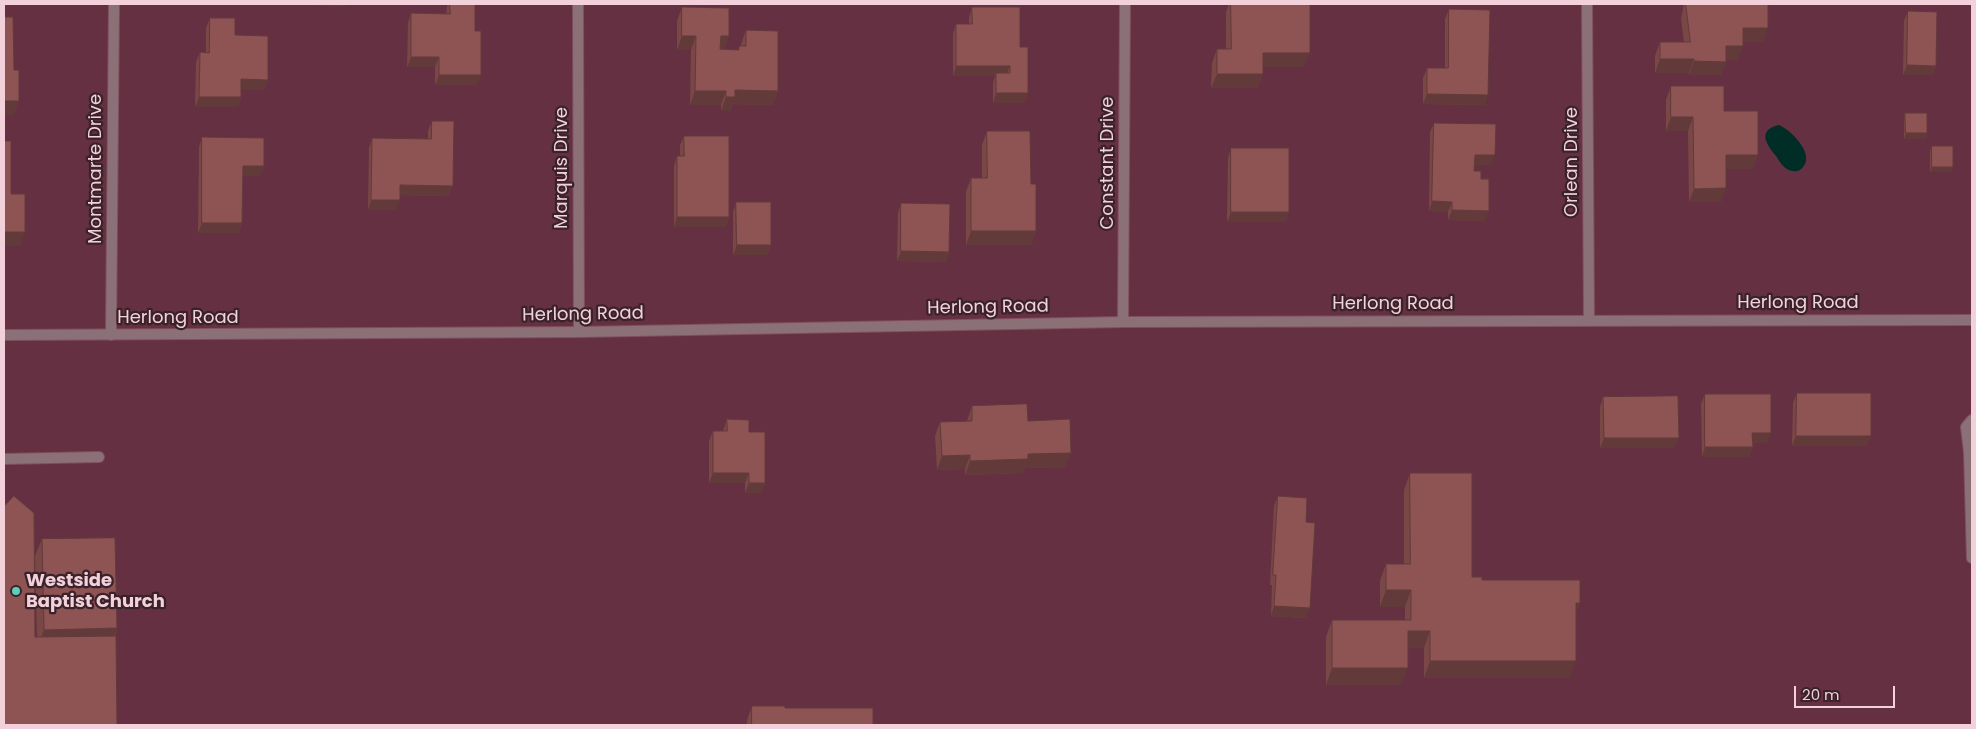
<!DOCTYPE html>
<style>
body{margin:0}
#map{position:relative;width:1976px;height:729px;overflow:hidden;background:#653042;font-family:Poppins,sans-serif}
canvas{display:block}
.frame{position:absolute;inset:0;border:5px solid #f3d1da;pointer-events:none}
.scale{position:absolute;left:1794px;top:686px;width:101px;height:22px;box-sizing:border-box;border:2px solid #f3d1da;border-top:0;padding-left:6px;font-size:15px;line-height:18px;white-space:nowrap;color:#f3d1da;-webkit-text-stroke:4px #3a222a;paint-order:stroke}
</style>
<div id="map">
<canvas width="1976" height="729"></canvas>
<div class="frame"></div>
<div class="scale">20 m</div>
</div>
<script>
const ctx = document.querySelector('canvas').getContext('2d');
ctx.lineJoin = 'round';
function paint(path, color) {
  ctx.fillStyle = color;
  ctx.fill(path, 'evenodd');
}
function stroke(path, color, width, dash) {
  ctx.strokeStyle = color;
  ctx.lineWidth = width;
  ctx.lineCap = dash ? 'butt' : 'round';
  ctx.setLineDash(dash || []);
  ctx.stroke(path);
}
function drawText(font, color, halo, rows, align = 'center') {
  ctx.font = font + ' Poppins,sans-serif';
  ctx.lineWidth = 4.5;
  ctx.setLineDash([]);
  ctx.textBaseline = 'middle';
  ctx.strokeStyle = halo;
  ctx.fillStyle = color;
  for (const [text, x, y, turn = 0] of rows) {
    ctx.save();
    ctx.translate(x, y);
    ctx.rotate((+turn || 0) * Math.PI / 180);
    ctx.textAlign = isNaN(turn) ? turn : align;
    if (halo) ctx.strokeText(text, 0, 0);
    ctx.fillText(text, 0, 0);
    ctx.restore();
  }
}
const water = new Path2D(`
 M1779 125C1791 130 1815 154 1803 167 1801 170 1797 172 1793 171 1785 171 1780 162 1776 156 1766 144 1757 130 1779 125Z`);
const service = new Path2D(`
 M4 459 99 457
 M1972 558 1969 452 1966 427 1972 420`);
const minor = new Path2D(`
 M578 4 579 332
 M1587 4 1589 320
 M1123 322 1125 4
 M111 335 114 4`);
const tertiary = new Path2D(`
 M4 335 579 332 1123 322 1972 320`);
const wall = new Path2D(`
 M448 4H475V31L477 85H435V67H407L408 23 411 13 446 14 447 7Z
 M1229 4H1310L1304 67H1263V74L1257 88H1211L1212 63 1217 49H1226V12Z
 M1684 4H1768L1763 42H1743L1738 60H1726L1721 75H1689V73H1655V56L1660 42H1684L1681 19Z
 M682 7 724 49 738 50 739 46H741V44L746 30 778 91 772 105 733 104 730 111H721V105H690L691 50H677V21Z
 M972 7 1020 47 1028 93 1024 103H993V83L995 76H953V34L956 24H969V17Z
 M1449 9 1485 105 1423 104V78L1427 68H1445V19Z
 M1908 11 1936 66 1932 75H1903L1904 21Z
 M210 18 235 35 268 80 264 90 241 89V97L238 107H195L196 62 200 52H206V28Z
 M1671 86 1724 111 1753 169H1726L1721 202H1689L1688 131H1666V100Z
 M1905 113 1927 133 1926 139H1904V118Z
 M432 121 449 196 400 195 396 210H368L369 148 372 138 428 139V131Z
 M1434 123 1491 165H1475L1474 171 1481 179 1485 221 1448 220V212L1429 211 1430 132Z
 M987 131 1031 184 1036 231 1031 245H966V192L971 178H982V145Z
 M684 136 729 217 725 227H674V166L677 156H680V145Z
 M202 137 264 166 260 176H243L242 223 239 233H198L199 147Z
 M1932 146 1953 167 1951 172H1930V151Z
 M1231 148 1286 222H1227L1228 158Z
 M736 202 771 245 767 255H733V212Z
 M901 203 949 252 946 262 897 261 898 213Z
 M1797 393 1867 446H1792L1793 403Z
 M1705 394 1767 443H1753L1749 457H1702L1701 404Z
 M1603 397 1675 448H1600V407Z
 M972 406 1028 421 1066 467 1025 468 1023 473 965 475V469L937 470 935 436 940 422 967 421Z
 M727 419 749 432 765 483 761 493H745V483H709V441L713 431H723Z
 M1410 473 1472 577 1576 614 1570 678H1424V648H1408L1401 685H1326V637L1332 620H1405V607H1380V581L1386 564H1404V490Z
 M14 496 34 513 35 637H37L35 556 42 539 115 538 117 628 115 636H116L117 725H4V505H5Z
 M1278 496 1306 522V618L1271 616 1272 585H1270L1274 506Z
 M752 706 785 708 873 725H747V720Z`);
const shadedWall = new Path2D(`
 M319 4H347L346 7 318 6Z
 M1743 28H1768L1763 42H1738Z
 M682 36H696L691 50H677Z
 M721 36H729L724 50H716Z
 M1726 46H1743L1738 60H1721Z
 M1263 53H1310L1304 67H1257Z
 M411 57H439L435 67H407Z
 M1660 59H1694L1689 73H1655Z
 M1694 61 1726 62 1721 75H1689Z
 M1907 65 1936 66 1932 75H1903Z
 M956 66H1010L1006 76 996 73 995 76H953Z
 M1217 74H1263L1257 88H1211Z
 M439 75H481L477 85H435Z
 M241 79 268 80 264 90 238 89Z
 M735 90 778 91 772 105 733 104 730 111H721L726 97Z
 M695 91H726L721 105H690Z
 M996 93H1028L1024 103H993Z
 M1427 94 1488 95 1485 105 1423 104Z
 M199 97H241L238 107H195Z
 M4 101H19L14 115H4Z
 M1671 117H1693L1688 131H1666Z
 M1906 133H1927L1926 139H1904Z
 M1475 155H1495L1491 165H1471Z
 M1726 155H1758L1753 169H1721Z
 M243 166H264L260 176H239Z
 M1932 167H1953L1951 172H1930Z
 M400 185 453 186 449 196 396 195Z
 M1726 188 1721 202H1689L1694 189Z
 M371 200H400L396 210H368Z
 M1432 201 1452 202 1448 212 1429 211Z
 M1452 210 1489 211 1485 221 1448 220Z
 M1231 212H1289L1286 222H1227Z
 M677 217H729L725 227H674Z
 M202 223H242L239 233H198Z
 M971 231H1036L1031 245H966Z
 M4 232H25L20 246H4Z
 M737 245H771L767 255H733Z
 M901 251 949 252 946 262 897 261Z
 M1752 433H1771L1767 443H1749Z
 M1796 436H1871L1867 446H1792Z
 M1604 438H1679L1675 448H1600Z
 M1705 447H1753L1749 457H1702Z
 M1071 453 1066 467 1025 468 1023 473 965 475 970 461 1028 454Z
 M970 455 965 469 937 470 942 456Z
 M713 473H749L745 483H709Z
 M749 483H765L761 493H745Z
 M1386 590H1411L1405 607H1380Z
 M1576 603H1580L1574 620Z
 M1274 606 1310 608 1306 618 1271 616Z
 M117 628 111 645 37 647 44 630Z
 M1408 631H1430L1424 648H1401Z
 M1430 661H1576L1570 678H1424Z
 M1332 668H1408L1401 685H1326Z`);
const building = new Path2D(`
 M450 4H475V31H481V75H439V57H411V13L450 14Z
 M1231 4H1310V53H1263V74H1217V49H1231Z
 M1686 4H1768V28H1743V46H1726V62L1694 61V59H1660V42H1690Z
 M682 7 729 8V36H721L720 49 739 50V46H746V30L778 31V91L735 90V97H726V91H695L696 36H682Z
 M972 7H1020V47H1028V93H996V73H1010V66H956V24H972Z
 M1449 9 1490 10 1488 95 1427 94V68H1448Z
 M1908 11 1937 12 1936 66 1907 65Z
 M4 17H13L14 70H19V101H4Z
 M210 18H235V35L268 36V80L241 79V97H199L200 52 209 53Z
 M1671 86H1724V111H1758V155H1726V188L1694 189 1693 117H1671Z
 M1905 113H1927V133H1906Z
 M432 121H454L453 186 400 185V200H371L372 138 431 139Z
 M1434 123 1496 124 1495 155H1475L1474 171H1481V179H1489V211L1452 210V202L1432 201Z
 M987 131H1030L1031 184H1036V231H971V178H987Z
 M684 136H729V217H677V156H684Z
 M202 137 264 138V166H243L242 223H202Z
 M4 141H11V194H25V232H4Z
 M1932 146H1953V167H1932Z
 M1231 148H1289V212H1231Z
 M736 202H771V245H737Z
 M901 203 950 204 949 252 901 251Z
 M1797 393H1871V436H1796Z
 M1705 394H1771V433H1752L1753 447H1705Z
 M1678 396 1679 438H1604L1603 397Z
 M1027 404 1028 421 1070 419 1071 453 1028 454V459L970 461V455L942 456 940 422 972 421V406Z
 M727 419 749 420V432H765V483H749V473H713V431H727Z
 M1410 473H1472V577H1482V580H1580V603H1576V661H1430V631H1408V668H1332V620H1411V590H1386V564H1410Z
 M14 496 34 513 35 637 116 636 117 725H4V505H5Z
 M1278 496 1307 498 1306 522 1315 523 1310 608 1274 606 1276 575H1273Z
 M115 538 117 628 44 630 42 539Z
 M752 706H785V708H873V725H752Z`);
const markers = [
 [16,591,5,"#5cceba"]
];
const streetNames = [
 ["Orlean Drive",1572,162,-90],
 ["Constant Drive",1108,163,-90],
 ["Marquis Drive",562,168,-90],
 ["Montmarte Drive",96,169,-90],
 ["Herlong Road",1798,303],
 ["Herlong Road",1393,304],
 ["Herlong Road",988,308,-1],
 ["Herlong Road",583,315,-1],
 ["Herlong Road",178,318]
];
const poiNames = [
 ["Westside",26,581],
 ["Baptist Church",26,602]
];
paint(water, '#012d27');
stroke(service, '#815060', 12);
stroke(minor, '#815060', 12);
stroke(tertiary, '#815060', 12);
stroke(service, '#8b7077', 10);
stroke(minor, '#8b7077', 10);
stroke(tertiary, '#8b7077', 10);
paint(wall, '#7a4747');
paint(shadedWall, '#633a3a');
paint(building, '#8e5353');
stroke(building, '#633a3a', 1);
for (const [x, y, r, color] of markers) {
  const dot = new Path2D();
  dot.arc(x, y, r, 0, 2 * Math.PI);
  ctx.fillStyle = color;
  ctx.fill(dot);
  stroke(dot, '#3a222a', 2);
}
drawText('18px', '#f3d1da', '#3a222a', streetNames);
drawText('bold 18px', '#f3d1da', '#3a222a', poiNames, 'left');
</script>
